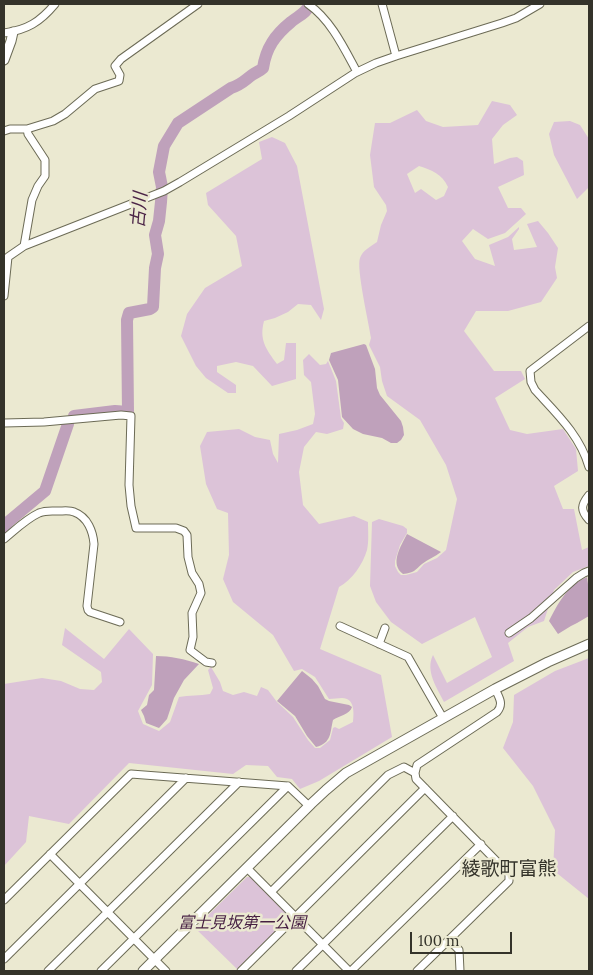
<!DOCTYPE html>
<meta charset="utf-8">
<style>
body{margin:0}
#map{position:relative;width:593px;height:975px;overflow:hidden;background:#ebe9d1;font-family:Lora,serif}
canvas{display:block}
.frame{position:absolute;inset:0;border:5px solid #34332a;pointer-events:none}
.scale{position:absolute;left:410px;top:932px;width:102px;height:22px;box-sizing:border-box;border:2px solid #34332a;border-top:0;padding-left:6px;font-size:15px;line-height:18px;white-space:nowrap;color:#34332a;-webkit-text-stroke:4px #ebe9d1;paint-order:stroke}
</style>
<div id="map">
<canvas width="593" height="975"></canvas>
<div class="frame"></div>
<div class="scale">100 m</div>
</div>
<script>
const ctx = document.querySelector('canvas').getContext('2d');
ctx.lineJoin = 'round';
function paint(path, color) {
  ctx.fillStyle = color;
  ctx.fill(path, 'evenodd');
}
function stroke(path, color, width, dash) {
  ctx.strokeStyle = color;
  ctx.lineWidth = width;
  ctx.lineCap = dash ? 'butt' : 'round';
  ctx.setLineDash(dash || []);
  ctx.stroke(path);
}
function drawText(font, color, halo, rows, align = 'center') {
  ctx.font = font + ' Lora,"Noto Sans JP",serif';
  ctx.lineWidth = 5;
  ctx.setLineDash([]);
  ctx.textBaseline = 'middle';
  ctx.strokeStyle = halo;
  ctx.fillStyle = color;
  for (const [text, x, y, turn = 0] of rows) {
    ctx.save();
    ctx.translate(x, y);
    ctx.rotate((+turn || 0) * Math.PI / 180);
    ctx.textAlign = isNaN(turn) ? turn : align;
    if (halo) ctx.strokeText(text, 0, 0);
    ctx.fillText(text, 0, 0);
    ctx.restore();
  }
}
const green = new Path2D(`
 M492 101 510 105 517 115 503 125 492 139 494 164 510 158 517 157 523 161 524 175 498 187 508 208H521L526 214 505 233 488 239 473 229 462 241 475 259 495 266 489 245 508 237 519 227V229L512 239 514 250 537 247 527 224 538 221 548 233 558 248 555 267 557 278 541 302 508 311H476L464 331 494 371H521L525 379 495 398 510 430 527 434 563 429 576 449 578 471 554 486 563 509H574L582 550 589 547V566L573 572 554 590 544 621 528 627 508 643 514 661 444 702C437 688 425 671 433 655L447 683 492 657 475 617 422 644 391 622 376 602 370 586 372 522 379 519 403 526 407 529V533L400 545 395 561V566L398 572 401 575H406L417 572 424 564 437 558 446 550 457 499 446 465 420 420 387 396 382 381 380 367 369 345 371 338C369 324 356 268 360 258 363 250 370 247 377 242L381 225 387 211 386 205 374 187 370 155 375 123H390L417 110 426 121 443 127 478 125ZM419 166C432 170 442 174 448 187L444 196 436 200 421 189 415 193 407 174Z
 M570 121 580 125 589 139V187L577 199 554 155 549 134 554 122Z
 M272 137 285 143 297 166 324 309 321 320 311 305 298 304 288 312 275 318 264 321C259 340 266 349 277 364L284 360 286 343H296V379L272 386 253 366 236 362 217 366V372L236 385V393H228L206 378 196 366 181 336 187 314 205 288 242 266 236 236 208 205 206 193 262 159 259 142Z
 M309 354 320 365 326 364 328 361 336 381 341 418 344 423 343 429 327 434 316 432 304 447 299 472 303 505 319 524 354 516 368 522C368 531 369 542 367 550 363 564 352 580 339 587L320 649 381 675 392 737 319 781 300 789 292 779 277 777 268 766 246 765 233 774 129 763 69 824 29 816 26 842 4 866V684L42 678 61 681 80 689 94 690 102 682 101 672 62 645 65 628 104 659 129 629 153 654 152 685 138 711 143 724 159 731 170 722 179 697C189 695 200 696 210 694L213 688 208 670 211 667 220 682 223 691 233 695 244 692 257 696 261 687 268 690 277 702 293 717 308 740 315 748H320L330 740 333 728 335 727 339 729 353 722C354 713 355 698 342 698 338 698 334 699 329 699L315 677 302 669 294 671 273 635 233 602 223 579 229 555 228 513 217 509 206 484 200 446 207 432 239 429 255 437 270 440 273 454 278 463 279 434 297 430 313 424 315 414 311 382 304 375 303 360Z
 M589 658V899L553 870 555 830 533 786 503 748 513 722 514 695 555 671Z
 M247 877H251L289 914V918L237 969 195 928Z`);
const water = new Path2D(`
 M364 344 366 345 375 369 377 388 380 395 401 421 403 427 404 435 401 440 397 443H391L382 438 363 434 353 429 342 417 338 380 329 360 331 353Z
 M407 534 441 552C435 557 428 559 422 564 415 570 414 573 403 574 389 564 401 546 407 534Z
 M587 577 589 591V616L577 623 571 626 558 634 549 621C558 604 567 585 587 577Z
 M156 656C170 656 185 659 199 664L184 680 174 698 167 719 159 728 146 723 144 716 141 710 147 705 149 695 154 690Z
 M302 671 312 679 318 686 325 699 329 701 349 705 352 707C350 714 339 716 333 720 330 732 332 743 316 747L307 736 295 716 277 701Z`);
const river = new Path2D(`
 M74 416 115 411 128 412 127 320 129 313 150 309 153 307 155 268 158 254 155 235 159 221 161 202 162 187 159 172 164 146 178 123 231 88C241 85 244 81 252 75 256 72 260 71 263 68 266 48 275 35 291 22 298 16 307 13 310 4
 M4 528 8 522 45 491 68 424`);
const minor = new Path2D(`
 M308 4C331 20 344 48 357 72
 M382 4 396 56
 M4 33C27 30 40 22 55 4
 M4 131 10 129H27L53 121 65 114 95 89 119 81 120 75 115 66 121 59 198 4
 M24 246 32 200 38 186 45 176V160L28 134 27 129
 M4 296 8 257 24 246 164 191 180 182 289 116 355 73 376 63 396 56 502 23 516 18 540 4
 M589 326 530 371 531 382 535 390C556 413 580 435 589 467
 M4 423 44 422 121 415 131 416 129 485 131 506 136 528H176L184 531 187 535 188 557 192 573 199 584 201 593 192 613 193 637 190 650 206 662 212 663
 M589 495C581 505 580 510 589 520
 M4 539C15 530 26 519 39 513 46 510 51 511 59 511 63 511 70 510 74 512 88 517 93 532 94 544L87 606 88 610 90 612 120 622
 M340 626 408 657 443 718
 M509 633 531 618 576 578 584 573 589 571
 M379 644 385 628
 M50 854 166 971
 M247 868 349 971
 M271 892 388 775 404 767 415 773
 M4 900 131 774 288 786 309 806
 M449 940 459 950 460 971
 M4 959 186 778
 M48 971 239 782
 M101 971 288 786
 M241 971 425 788
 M296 971 453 816
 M351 971 481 844
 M417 971 509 881V874L416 779 415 773 417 765 497 712C504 704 499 697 495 689`);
const tertiary = new Path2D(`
 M4 60 11 41 13 32
 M143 971 311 804 326 790 346 773 495 689 548 662 589 644`);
const parkNames = [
 ["富士見坂第一公園",242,923]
];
const waterNames = [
 ["古川",140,210,-85]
];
const quarterNames = [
 ["綾歌町富熊",509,870]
];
paint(green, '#dcc3d8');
paint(water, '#bfa1bb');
stroke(river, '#bfa1bb', 12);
stroke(minor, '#6c6b56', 9);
stroke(tertiary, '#6c6b56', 11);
stroke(minor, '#fff', 7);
stroke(tertiary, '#fff', 9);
drawText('italic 16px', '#461f42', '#ebe9d1', parkNames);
drawText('italic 18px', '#4b2447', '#ebe9d1', waterNames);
drawText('19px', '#34332a', '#ebe9d1', quarterNames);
</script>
